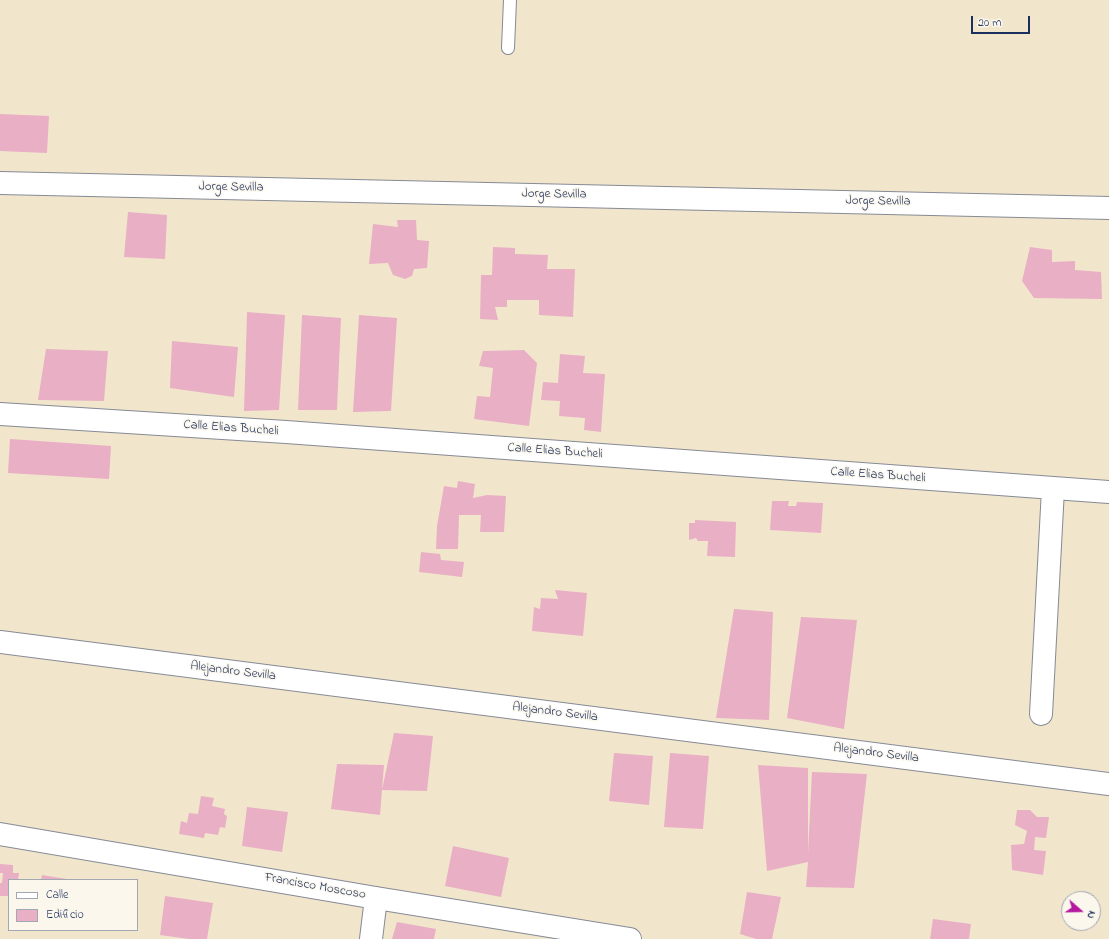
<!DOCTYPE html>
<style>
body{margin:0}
#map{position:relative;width:1109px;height:939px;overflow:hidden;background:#f1e6cc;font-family:"Indie Flower",sans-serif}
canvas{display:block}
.legend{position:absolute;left:8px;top:879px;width:130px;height:52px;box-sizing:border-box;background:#fbf7ec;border:1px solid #a1a7b3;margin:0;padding:5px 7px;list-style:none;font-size:12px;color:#1b2f5e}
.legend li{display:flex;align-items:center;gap:8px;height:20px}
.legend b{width:20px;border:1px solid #a1a7b3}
.north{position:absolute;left:1061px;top:891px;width:40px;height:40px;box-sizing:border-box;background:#fbf7ec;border:1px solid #a1a7b3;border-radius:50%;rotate:110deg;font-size:11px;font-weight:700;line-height:16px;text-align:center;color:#1b2f5e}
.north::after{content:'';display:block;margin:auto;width:14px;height:18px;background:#b5179e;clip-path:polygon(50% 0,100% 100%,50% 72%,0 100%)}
.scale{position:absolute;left:971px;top:16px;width:59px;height:18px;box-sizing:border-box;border:2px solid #1b2f5e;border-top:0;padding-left:5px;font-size:12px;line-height:14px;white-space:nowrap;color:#1b2f5e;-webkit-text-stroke:3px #fbf7ec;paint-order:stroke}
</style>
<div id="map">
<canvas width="1109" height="939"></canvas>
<ul class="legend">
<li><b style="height:5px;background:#fff"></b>Calle</li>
<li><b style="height:11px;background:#e9afc5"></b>Edificio</li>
</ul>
<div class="north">N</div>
<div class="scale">20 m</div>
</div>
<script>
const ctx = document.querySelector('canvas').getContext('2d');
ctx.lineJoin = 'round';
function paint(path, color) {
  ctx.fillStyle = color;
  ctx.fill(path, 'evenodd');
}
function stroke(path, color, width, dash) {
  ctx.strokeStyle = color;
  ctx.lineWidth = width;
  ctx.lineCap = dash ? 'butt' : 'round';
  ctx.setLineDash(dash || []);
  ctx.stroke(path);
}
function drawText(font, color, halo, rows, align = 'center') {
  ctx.font = font + ' "Indie Flower",sans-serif';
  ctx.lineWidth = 3;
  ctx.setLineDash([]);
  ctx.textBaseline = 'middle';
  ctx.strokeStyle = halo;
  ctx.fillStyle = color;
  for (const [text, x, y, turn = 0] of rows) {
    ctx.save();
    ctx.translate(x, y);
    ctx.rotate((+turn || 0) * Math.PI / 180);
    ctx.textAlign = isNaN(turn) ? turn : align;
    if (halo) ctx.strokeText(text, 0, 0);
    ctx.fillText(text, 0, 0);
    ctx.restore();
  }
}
const building = new Path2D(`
 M0 114 49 116 47 153 0 151Z
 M128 212 167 215 165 259 124 257Z
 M397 220H416L417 240 429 241 427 268 414 269 412 276 405 279 393 275 388 263 369 264 373 224 398 227Z
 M493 247 515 248V254L548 255 547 269H575L573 317 539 315V300H507V307H495L498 320 480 319 481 275H492Z
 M1030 247 1052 250V262L1075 261V270L1101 272 1102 299 1034 298 1022 281Z
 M247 312 285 315 279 410 244 411Z
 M302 315 341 318 337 410H298Z
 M359 315 397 318 391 411 353 412Z
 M172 341 238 347 234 397 170 388Z
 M46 349 108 351 104 401 38 400Z
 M524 350 537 363 529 426 474 419 477 396 490 397 493 368 479 366 483 351Z
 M560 354 585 356 583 373 605 374 601 432 584 430 585 418 559 416 560 401 541 400 543 382 558 383Z
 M10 439 111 446 109 479 8 473Z
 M458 481 475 484 473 498 487 495 506 496 504 532H480L481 515H459L458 549H436L437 526 444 486 457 488Z
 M772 501H789L788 506H796L797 502 823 503 821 533 770 530Z
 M695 520 736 522 735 557 707 556 708 541H698L696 538 689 540V523H695Z
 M421 552 440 554 441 560 464 562 462 577 419 572Z
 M555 590 587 593 583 636 532 631 534 607 540 609 541 598 558 599Z
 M734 609 773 612 769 720 716 718Z
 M801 617 857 620 844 729 787 718Z
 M394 733 433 736 427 791 382 790 380 815 331 809 337 764 384 765 382 790Z
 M614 753 653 756 649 805 609 801Z
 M670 753 709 756 703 829 664 827Z
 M758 765 808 768V853L812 772 867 774 854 888 806 887 808 862 767 871Z
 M201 796 214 798 212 806 225 809 224 814 227 816 225 828 220 827 218 835 205 833 204 838 179 834 181 821 187 823 189 813 198 814Z
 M247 807 288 812 282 852 242 846Z
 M1017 810H1030L1037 817H1049L1046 838 1035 837 1034 850 1046 851 1043 875 1012 870 1011 845 1024 844 1027 831 1015 825Z
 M453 846 509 858 501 897 445 886Z
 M0 864 13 865V873H19L18 880H9V896H0V883H2L3 873H0Z
 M42 875 67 879 66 880H41Z
 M747 892 781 897 772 939H756L740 934Z
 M165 896 213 903 207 939H189L160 935Z
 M933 919 971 924 969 939H930Z
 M397 922 436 929 434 939H392Z`);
const service = new Path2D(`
 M508 48 510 0`);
const minor = new Path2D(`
 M0 183 1109 208
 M0 414 286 432 1109 492
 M0 642 1109 784
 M1041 714 1053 489
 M0 834 376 898 630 939
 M371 939 376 898`);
const streetNames = [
 ["Jorge Sevilla",231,188,1],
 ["Jorge Sevilla",554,195,1],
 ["Jorge Sevilla",878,202,1],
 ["Calle Elias Bucheli",231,429,4],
 ["Calle Elias Bucheli",555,452,4],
 ["Calle Elias Bucheli",878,476,4],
 ["Alejandro Sevilla",233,672,7],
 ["Alejandro Sevilla",555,713,7],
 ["Alejandro Sevilla",876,754,7],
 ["Francisco Moscoso",315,887,10]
];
paint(building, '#e9afc5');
stroke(service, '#868a95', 14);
stroke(minor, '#868a95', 24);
stroke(service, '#fff', 12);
stroke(minor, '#fff', 22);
drawText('13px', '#1b2f5e', '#fbf7ec', streetNames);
</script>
